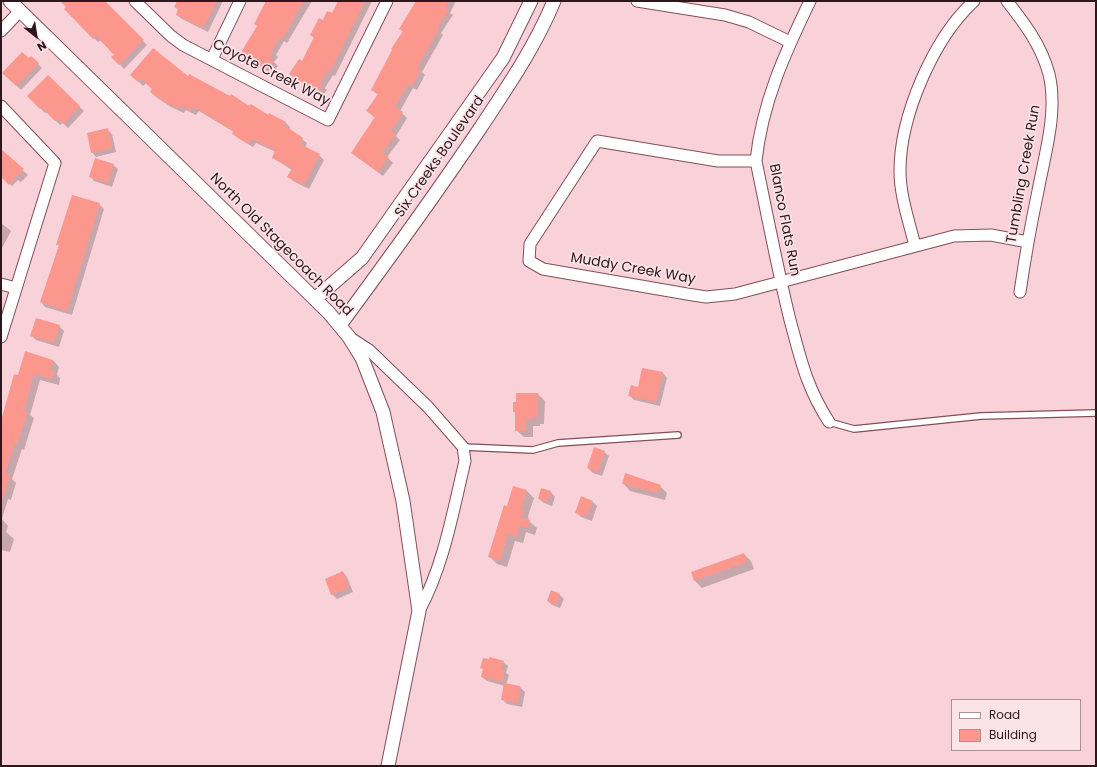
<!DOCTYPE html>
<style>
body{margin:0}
#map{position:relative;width:1097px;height:767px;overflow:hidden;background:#f8d2d8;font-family:Poppins,sans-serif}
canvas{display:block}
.frame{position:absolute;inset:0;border:2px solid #2d171c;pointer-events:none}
.legend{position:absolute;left:951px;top:699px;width:130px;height:52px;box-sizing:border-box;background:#fce3e7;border:1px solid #a99196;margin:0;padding:5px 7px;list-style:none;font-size:12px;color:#2d171c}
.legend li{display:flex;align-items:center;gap:8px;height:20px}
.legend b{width:20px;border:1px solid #a99196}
.north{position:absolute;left:16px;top:16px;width:40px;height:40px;-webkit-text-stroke:3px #fce3e7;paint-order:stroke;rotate:150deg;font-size:11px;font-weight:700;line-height:16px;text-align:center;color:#2d171c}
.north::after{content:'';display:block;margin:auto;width:14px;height:18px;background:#2d171c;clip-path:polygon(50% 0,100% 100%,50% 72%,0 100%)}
</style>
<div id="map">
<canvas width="1097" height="767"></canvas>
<div class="frame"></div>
<ul class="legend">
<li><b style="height:5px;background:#fff"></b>Road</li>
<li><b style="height:11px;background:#fc978e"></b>Building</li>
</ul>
<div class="north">N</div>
</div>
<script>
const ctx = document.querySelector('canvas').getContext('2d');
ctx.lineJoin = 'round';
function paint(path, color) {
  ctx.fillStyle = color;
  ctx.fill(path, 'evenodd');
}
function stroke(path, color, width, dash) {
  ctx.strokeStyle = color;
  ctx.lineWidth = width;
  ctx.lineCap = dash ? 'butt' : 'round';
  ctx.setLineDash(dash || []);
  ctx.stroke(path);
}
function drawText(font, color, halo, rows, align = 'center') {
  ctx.font = font + ' Poppins,sans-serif';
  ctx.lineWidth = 3.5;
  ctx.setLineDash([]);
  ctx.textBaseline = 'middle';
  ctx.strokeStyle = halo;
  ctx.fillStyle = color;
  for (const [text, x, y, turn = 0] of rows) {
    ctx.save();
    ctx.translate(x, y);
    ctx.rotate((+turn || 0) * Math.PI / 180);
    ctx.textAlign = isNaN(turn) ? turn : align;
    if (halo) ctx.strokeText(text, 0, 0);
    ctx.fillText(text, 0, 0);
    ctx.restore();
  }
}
const shadow = new Path2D(`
 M61 1H102L147 45 124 69 113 57 115 55 101 40 98 42 65 9 68 7Z
 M178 1H223L208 32 182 19 177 15 179 10 175 7Z
 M266 1H312L287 43 284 41 276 55 278 57 274 62 278 66 272 75 241 54 258 26Z
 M339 1H372L335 76 333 75 325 88 327 90 322 97 290 74 302 62 315 39 311 35 332 14Z
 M418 1H456L450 13 453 15 441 33 443 35 422 72 425 75 417 90 413 88 400 111 407 118 396 136 400 140 387 157 393 163 383 176 352 153 375 118 367 111 378 95 373 90 403 32 401 29Z
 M31 57 42 68 21 90 3 73Z
 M48 77 84 111 68 128 63 123 60 125 47 112 45 113 28 96Z
 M189 77 286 123 290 127 289 130 307 143 305 148 319 155 324 160 309 189 293 181 289 177 292 170 273 158 276 152 256 143 253 147 238 138 234 132 199 111 196 115 186 110 184 113 171 107 156 97 151 92 153 89 146 83 143 86 136 79Z
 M107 130 112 134 116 152 96 157 92 152Z
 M1 150 28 175 21 182 18 180 12 186 1 175Z
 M113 165 118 169 112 187 94 181 90 176Z
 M99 204 104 209 72 315 45 307 41 302 59 246 58 244Z
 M1 223 11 231 1 250Z
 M59 326 64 331 59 347 36 340 32 336Z
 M53 360 59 367 57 375 60 378 59 385 40 380 30 415 34 418 31 427 24 450 22 449 12 479 16 483 11 500 8 499 2 519 8 526 6 532 14 539 10 552 1 550V426L18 377Z
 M643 369 663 373 667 378 660 406 634 400 629 395 639 388Z
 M538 394 545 401 544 424H540V426H533V437H524L516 430V414L514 412Z
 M604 452 609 456 602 476 593 473 588 468Z
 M623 483 660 486 667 493 665 500 630 491Z
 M542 489 551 492 555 497 552 506 544 503 539 499Z
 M527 491 534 498 528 516 529 521 537 528 535 535 526 532 523 543 515 541 507 567 497 564 490 557 508 507Z
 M593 502 597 506 592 521 581 517 576 512Z
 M744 554 751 561 754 569 702 588 695 581 692 573Z
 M343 572 347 577 353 592 337 599 332 594Z
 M559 594 564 599 560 608 552 605 548 601Z
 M503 662 508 666 506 673 509 675 506 685 520 687 525 692 522 707 507 704 502 699 505 686 487 681 482 677 484 670 482 668Z`);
const building = new Path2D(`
 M60 1H105L144 40 119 65 111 57 114 55 96 36 93 39 64 9 66 7Z
 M177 1H217L203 28 176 15 178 9 174 7Z
 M266 1H304L282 39 280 37 272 50 274 51 270 58 274 60 267 71 240 54 257 26 254 24Z
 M338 1H365L330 72 328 71 320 83 323 85 317 94 289 74 299 59 302 61 314 37 310 35 319 18 323 20 327 11 332 13Z
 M416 1H449L446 8 449 10 437 28 439 29 417 68 421 70 412 86 408 84 395 107 403 112 391 131 396 134 382 153 389 157 378 172 351 153 375 117 366 111 378 94 371 90 392 50 391 49 403 31 399 29Z
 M153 48 188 76 189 74 230 96 231 94 249 106 251 104 268 115 269 113 286 122 284 125 303 138 300 144 320 154 304 185 287 177 292 168 272 158 275 150 252 139 248 144 232 134 233 131 194 107 192 111 181 106 180 109 166 103 150 92 152 89 141 79 138 82 130 75Z
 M22 52 29 58 31 56 39 63 16 86 2 73Z
 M48 75 80 106 63 124 58 119 55 121 42 108 40 109 27 96Z
 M108 128 112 148 91 153 87 133Z
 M1 149 24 169 9 185 1 177Z
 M95 158 114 164 108 183 89 177Z
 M72 195 100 203 67 311 40 302 59 245H56Z
 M36 318 60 325 54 343 30 336Z
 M25 351 53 360 50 370 54 371 52 379 34 374 24 410 27 411 25 421 17 444 15 443 5 474 10 475 3 499H1V421L14 374 18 375Z
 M642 368 663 372 656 402 628 396 631 385 638 387Z
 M516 393H538L537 417H533V419H526V431H515V412H513V402H516Z
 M594 447 605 451 598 472 587 468Z
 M625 473 661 485 658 493 622 484Z
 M513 486 527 490 521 510H524L521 518 530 520 528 528 519 526 516 537 508 534 500 561 488 557 504 505 507 506Z
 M541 488 551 491 548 502 538 499Z
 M581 496 593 501 587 517 575 513Z
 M744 553 747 562 694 581 691 572Z
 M343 571 349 588 331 595 325 579Z
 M551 590 560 594 556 605 547 601Z
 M490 657 504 661 501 669 505 670 502 682 481 677 483 669 480 668 483 658 489 659Z
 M504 683 520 686 518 703 501 700Z`);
const service = new Path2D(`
 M829 422 854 429 981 416 1096 413
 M463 447 533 450 558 443 678 435`);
const minor = new Path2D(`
 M135 1 171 36 183 45 328 120 387 1
 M637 1 725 15 749 22 790 42
 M810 1C785 53 762 103 756 161 767 214 777 267 790 320 801 360 806 386 829 422
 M1007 1C1025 24 1041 45 1049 74 1058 112 1045 153 1038 191 1031 224 1025 258 1020 292
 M1 31 20 11
 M212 59 240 1
 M1 106 55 163 1 337
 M756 161H718L597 141 530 244 529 261 543 269 687 294 706 297 735 294 954 236 991 235 1028 242
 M915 246C909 221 900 196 900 171 900 116 933 39 974 1
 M1 284 16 288
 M349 337 369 350 428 407 463 447 465 461C453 511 444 565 419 611`);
const tertiary = new Path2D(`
 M10 1 329 313 349 337 362 358 383 412 403 501 419 611 388 766
 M315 299 362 258 503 58 531 1
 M340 325C388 260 436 194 481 127 508 86 535 47 554 1`);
const streetNames = [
 ["Coyote Creek Way",271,73,27],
 ["Six Creeks Boulevard",440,157,-55],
 ["Tumbling Creek Run",1024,174,-80],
 ["Blanco Flats Run",784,220,79],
 ["North Old Stagecoach Road",281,245,45],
 ["Muddy Creek Way",633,269,10]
];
paint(shadow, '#0003');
paint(building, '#fc978e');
stroke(service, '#834e5a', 8);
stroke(minor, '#834e5a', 13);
stroke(tertiary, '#834e5a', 15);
stroke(service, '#fff', 5.5);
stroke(minor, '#fff', 11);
stroke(tertiary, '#fff', 13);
drawText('14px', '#2d171c', '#fce3e7', streetNames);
</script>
